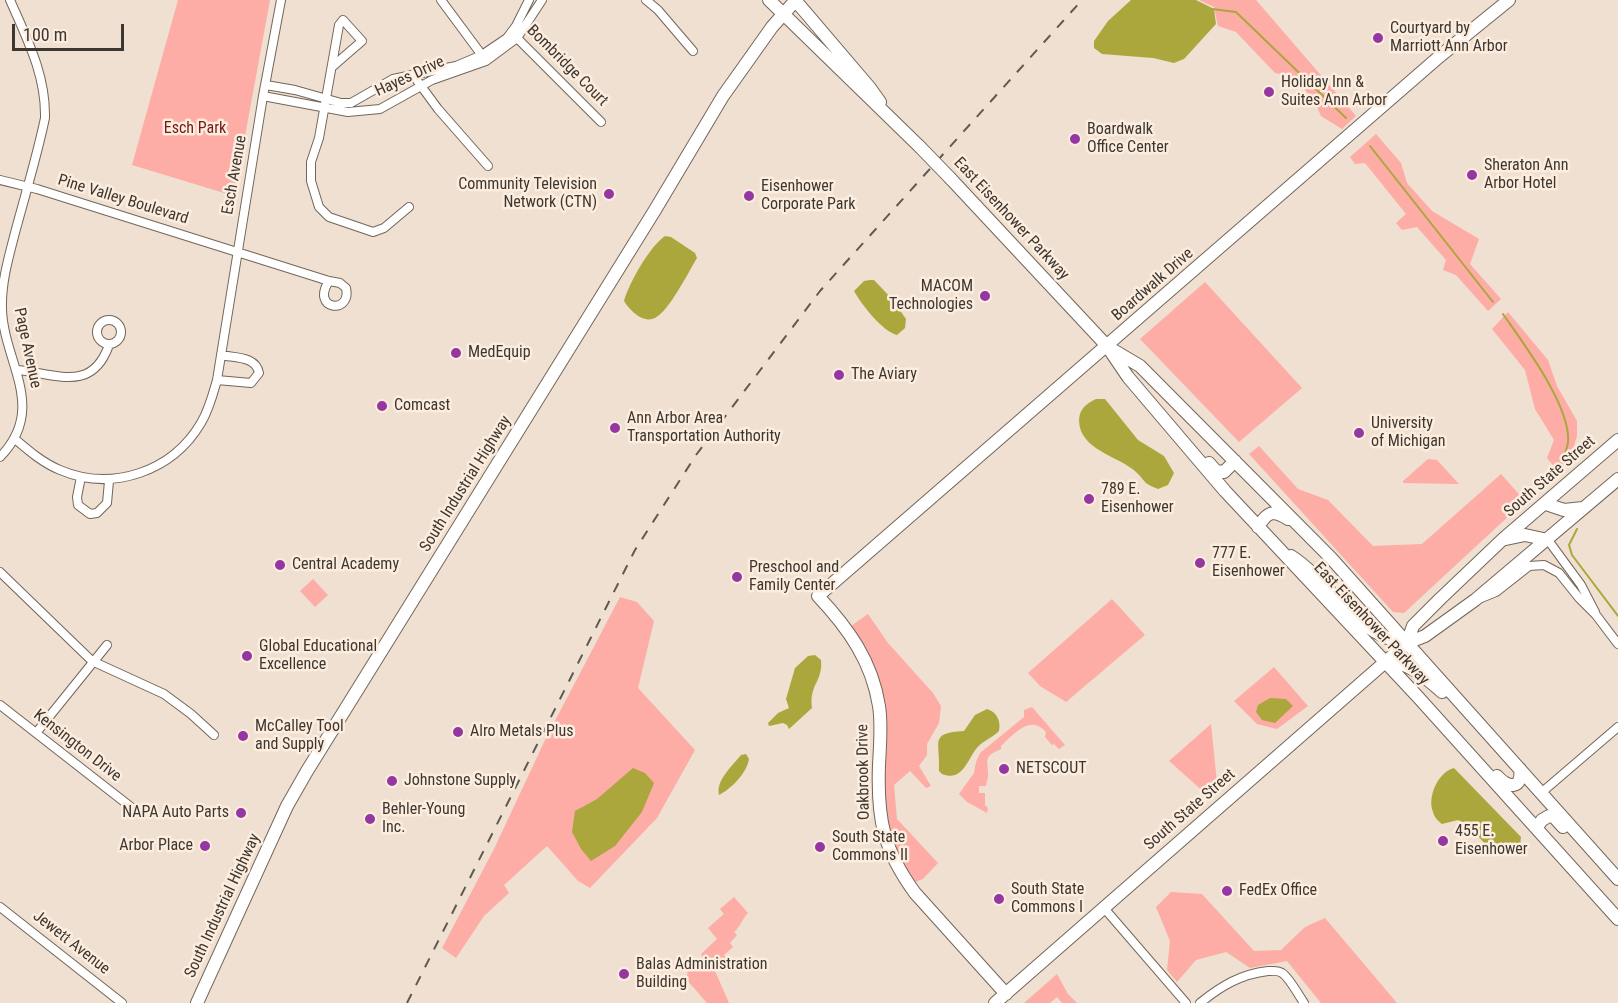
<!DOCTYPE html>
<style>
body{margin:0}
#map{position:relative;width:1618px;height:1003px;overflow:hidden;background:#efe0d1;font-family:"Roboto Condensed",sans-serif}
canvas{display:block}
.scale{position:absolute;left:12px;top:24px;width:112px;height:27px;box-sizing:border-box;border:3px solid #3d3731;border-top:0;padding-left:8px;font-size:18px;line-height:21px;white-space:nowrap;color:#3d3731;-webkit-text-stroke:4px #fdedde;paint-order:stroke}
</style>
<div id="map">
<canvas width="1618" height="1003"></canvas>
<div class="scale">100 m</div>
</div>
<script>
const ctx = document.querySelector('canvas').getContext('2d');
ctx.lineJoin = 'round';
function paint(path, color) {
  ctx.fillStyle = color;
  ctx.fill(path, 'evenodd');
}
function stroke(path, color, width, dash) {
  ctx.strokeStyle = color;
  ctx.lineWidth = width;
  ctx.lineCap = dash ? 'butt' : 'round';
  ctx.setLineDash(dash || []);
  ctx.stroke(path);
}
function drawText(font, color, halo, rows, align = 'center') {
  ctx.font = font + ' "Roboto Condensed",sans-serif';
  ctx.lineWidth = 5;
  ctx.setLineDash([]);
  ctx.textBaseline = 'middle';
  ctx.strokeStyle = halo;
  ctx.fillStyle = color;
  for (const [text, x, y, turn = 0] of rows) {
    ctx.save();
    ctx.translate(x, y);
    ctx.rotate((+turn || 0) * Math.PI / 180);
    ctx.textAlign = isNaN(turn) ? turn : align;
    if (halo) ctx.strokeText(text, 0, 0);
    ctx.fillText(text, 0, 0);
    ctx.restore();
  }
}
const green = new Path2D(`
 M178 0H270L234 196 132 165Z
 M1199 0H1256L1356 116 1342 129 1321 116 1314 100 1292 76 1275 73 1236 32 1218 26 1214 7Z
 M1376 134 1401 163 1407 183 1432 211 1479 239 1470 264 1501 299 1488 311 1456 275 1443 270 1446 260 1417 227 1402 230 1396 223 1406 214 1365 163 1355 164 1350 157Z
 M1205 282 1302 388 1239 442 1140 339Z
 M1508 312 1548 360 1557 386 1577 421V436L1569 462 1557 470 1547 458 1554 440 1535 409 1525 370 1492 329Z
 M1259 446 1298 489 1328 500 1373 546 1422 544 1501 474 1525 501 1404 613 1393 612 1249 454Z
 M1428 459 1437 460 1459 484 1403 483V481Z
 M313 579 328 595 315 607 300 591Z
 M620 597 637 602 654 621 638 688 695 750 657 818 590 888 578 881 547 846 504 885 509 893 484 916 456 958 442 948 494 849 546 738Z
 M1112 599 1145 635 1066 702 1040 686 1028 673Z
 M868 614 888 643 933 693 941 706 939 723 927 744V755L919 766 931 786 926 788 910 771 894 785 897 819 938 863 923 879 915 882C904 865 893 849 888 829 881 795 887 762 887 728 886 691 873 655 851 626Z
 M1274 667 1308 706 1277 729 1257 724 1234 701Z
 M1032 707 1065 745 1059 749 1054 744 1052 745 1045 737 1046 732C1030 714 1014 734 1001 746V749C981 757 989 762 988 776 988 780 986 783 986 786H979V793H985V805L988 808 987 813 967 802 959 794 974 773 976 762 980 753 1024 717V710Z
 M1211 724 1217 783 1205 793 1169 761Z
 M1171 892 1202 894 1254 951 1281 950 1305 927 1325 918 1397 1003H1321L1287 961 1250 968 1226 952 1196 960 1177 982 1167 970 1170 941 1156 907Z
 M734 897 748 913C742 919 741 926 734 932L737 935 730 943 733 947 724 955 726 958 718 965 720 968 715 971 729 1003H707L686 979 688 971 703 957 701 954 717 939 708 928 724 914 720 909Z
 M1057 974 1068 994 1077 1003H1062L1057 997 1050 1003H1024Z`);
const water = new Path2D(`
 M1131 0H1196L1214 9 1216 24 1184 59 1174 63 1153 58 1102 54 1094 48V41L1108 21Z
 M665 236 671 237 695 253 697 258C688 273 669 311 655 318 642 324 629 309 624 301 629 283 650 246 665 236Z
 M870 280H874L892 299 906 319 905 328 897 335C882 331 862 305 854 291L864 281Z
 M1096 399H1105L1138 440 1164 456 1174 473 1168 485 1158 489C1141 482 1147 482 1136 472 1119 456 1079 450 1079 420 1080 408 1086 404 1096 399Z
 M815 655 821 660C823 682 809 684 812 708L789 729 787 725 783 723 769 726 768 723 778 713 789 708 786 699 795 668 808 656Z
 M1270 698 1286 699 1293 706 1275 723 1262 720 1256 712 1258 705Z
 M987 709C997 712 1001 721 999 731 992 738 982 741 976 749 967 761 962 782 942 774L939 771C941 742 928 733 964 731L975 715Z
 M746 754 749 759C747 773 731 789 719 795 715 781 733 765 741 755Z
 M633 768 645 773 654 783 642 812 615 846 591 861 581 849 572 832 575 811 597 799Z
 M1454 768 1521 837 1520 846 1527 851 1524 854 1487 846 1468 825 1458 820 1442 824C1438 821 1434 817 1433 812 1427 797 1438 772 1454 768Z`);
const stream = new Path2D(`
 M1212 9 1236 12 1346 118
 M1370 146 1493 302
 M1503 314C1523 343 1571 406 1568 442 1567 450 1563 458 1561 465
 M1577 529 1569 545 1572 555 1618 616`);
const street = new Path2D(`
 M441 0 484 58
 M646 0 658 10 693 51
 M514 35 601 122
 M332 67 362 41 343 20 339 25 319 138 311 162V181L319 207 329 217 373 232 384 228 409 207
 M413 75 438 109 488 166
 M266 85 295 90 341 103H351L393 79 456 66 482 55 507 38 516 26 529 0
 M263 96 348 112 380 109 432 80 486 61 517 38 542 0
 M0 180 37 189 329 281 340 283 346 288C352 315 310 310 329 281
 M97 332a12 12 0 1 1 24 0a12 12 0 1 1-24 0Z
 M18 370C57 374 92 393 109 345
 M217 380 251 383 259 373C256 356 235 358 221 355
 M15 439C29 451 43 463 60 470 112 492 172 472 201 423 209 410 213 394 217 380L263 96 281 0
 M0 457C48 408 4 363 2 310 1 282 9 256 16 229 26 192 37 156 45 118 46 75 27 39 10 0
 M81 477 77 497 78 505 90 514 97 513 107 503 109 481
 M1548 540 1581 585 1595 612
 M0 572 92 661 164 694 191 714 214 735
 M1479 599 1496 592 1529 566 1544 565 1559 573 1579 598 1596 615 1618 644
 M0 705 136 811
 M36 733 107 645
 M1541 793 1618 727
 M0 907 122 1003
 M1104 908 1186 1003
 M1200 1003C1221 986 1241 974 1268 971 1272 971 1278 970 1282 973 1289 977 1299 996 1304 1003`);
const secondary = new Path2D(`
 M769 0 920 147
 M795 0 870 88 880 102
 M951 179 1107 346 1128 377 1225 491 1418 697 1618 919
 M1113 350 1140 366 1331 558 1618 879
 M1209 463 1216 471 1224 472 1235 461
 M1546 504 1564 510 1583 508
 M1258 527C1267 512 1273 509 1288 519
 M1506 539 1525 535 1548 540
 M1291 556C1331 582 1356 637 1407 643
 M1407 643 1413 626 1440 599 1503 539 1618 440
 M1385 662C1408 661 1425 677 1442 692
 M1497 776C1508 789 1523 789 1520 769
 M1539 831 1537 827 1542 820 1549 816 1554 817 1563 827
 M1006 994 915 893C883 849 877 819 879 765 880 745 882 725 879 706 872 661 848 628 818 596L1440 56 1509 0
 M197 1003 287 806 307 771 655 210 723 96 772 27 795 1
 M995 1003 1407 643 1425 636 1475 600 1618 479`);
const rail = new Path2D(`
 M407 1003 635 550 696 455 820 291 1082 0`);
const secondaryBridge = new Path2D(`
 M920 147 951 179`);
const markers = [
 [1378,38,6,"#9537a0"],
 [1269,92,6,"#9537a0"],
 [1075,139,6,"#9537a0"],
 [1472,175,6,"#9537a0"],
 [609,194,6,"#9537a0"],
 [749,196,6,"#9537a0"],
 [985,296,6,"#9537a0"],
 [456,353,6,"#9537a0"],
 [839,375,6,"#9537a0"],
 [382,406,6,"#9537a0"],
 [615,428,6,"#9537a0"],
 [1359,433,6,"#9537a0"],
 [1089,499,6,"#9537a0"],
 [1200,563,6,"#9537a0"],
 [280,565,6,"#9537a0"],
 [737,577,6,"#9537a0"],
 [247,656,6,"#9537a0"],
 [458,732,6,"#9537a0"],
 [243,736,6,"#9537a0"],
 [1004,769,6,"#9537a0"],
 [392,781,6,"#9537a0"],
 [241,813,6,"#9537a0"],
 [370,819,6,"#9537a0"],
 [1443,841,6,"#9537a0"],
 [205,846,6,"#9537a0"],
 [820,847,6,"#9537a0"],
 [1227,891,6,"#9537a0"],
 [999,899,6,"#9537a0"],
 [624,974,6,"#9537a0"]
];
const poiNames = [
 ["Courtyard by",1390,29],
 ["Marriott Ann Arbor",1390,47],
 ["Holiday Inn &",1281,83],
 ["Suites Ann Arbor",1281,101],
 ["Boardwalk",1087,130],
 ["Office Center",1087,148],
 ["Sheraton Ann",1484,166],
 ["Arbor Hotel",1484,184],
 ["Community Television",597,185,"right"],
 ["Network (CTN)",597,203,"right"],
 ["Eisenhower",761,187],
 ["Corporate Park",761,205],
 ["MACOM",973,287,"right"],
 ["Technologies",973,305,"right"],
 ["MedEquip",468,353],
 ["The Aviary",851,375],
 ["Comcast",394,406],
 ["Ann Arbor Area",627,419],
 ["Transportation Authority",627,437],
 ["University",1371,424],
 ["of Michigan",1371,442],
 ["789 E.",1101,490],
 ["Eisenhower",1101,508],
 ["777 E.",1212,554],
 ["Eisenhower",1212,572],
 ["Central Academy",292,565],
 ["Preschool and",749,568],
 ["Family Center",749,586],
 ["Global Educational",259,647],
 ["Excellence",259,665],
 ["McCalley Tool",255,727],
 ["and Supply",255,745],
 ["Alro Metals Plus",470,732],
 ["NETSCOUT",1016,769],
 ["Johnstone Supply",404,781],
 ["Behler-Young",382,810],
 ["Inc.",382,828],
 ["NAPA Auto Parts",229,813,"right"],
 ["455 E.",1455,832],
 ["Eisenhower",1455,850],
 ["South State",832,838],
 ["Commons II",832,856],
 ["Arbor Place",193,846,"right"],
 ["South State",1011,890],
 ["Commons I",1011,908],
 ["FedEx Office",1239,891],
 ["Balas Administration",636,965],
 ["Building",636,983]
];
const streetNames = [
 ["Bombridge Court",567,66,45],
 ["Hayes Drive",410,77,-25],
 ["Esch Avenue",235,175,-80],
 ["Pine Valley Boulevard",123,200,17],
 ["East Eisenhower Parkway",1011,219,47],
 ["Boardwalk Drive",1153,285,-41],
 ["Page Avenue",27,348,78],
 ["South State Street",1550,477,-41],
 ["South Industrial Highway",466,484,-58],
 ["East Eisenhower Parkway",1371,624,47],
 ["Kensington Drive",77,746,38],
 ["Oakbrook Drive",864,772,-91],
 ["South State Street",1190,810,-41],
 ["South Industrial Highway",223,906,-65],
 ["Jewett Avenue",71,943,38]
];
const parkNames = [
 ["Esch Park",195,129]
];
paint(green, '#fdaca6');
paint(water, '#aca73c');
stroke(stream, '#aca73c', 2);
stroke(street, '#736659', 10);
stroke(secondary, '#736659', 14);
stroke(street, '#fff', 8);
stroke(secondary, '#fff', 12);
stroke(rail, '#615951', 2, [10, 10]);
stroke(secondaryBridge, '#736659', 14, []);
stroke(secondaryBridge, '#fff', 12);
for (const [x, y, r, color] of markers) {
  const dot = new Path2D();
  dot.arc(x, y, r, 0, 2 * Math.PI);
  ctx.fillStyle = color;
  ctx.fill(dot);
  stroke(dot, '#fdedde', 2);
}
drawText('16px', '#3d3731', '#fdedde', poiNames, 'left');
drawText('16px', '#3d3731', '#fdedde', streetNames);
drawText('16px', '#75191b', '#fdedde', parkNames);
</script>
